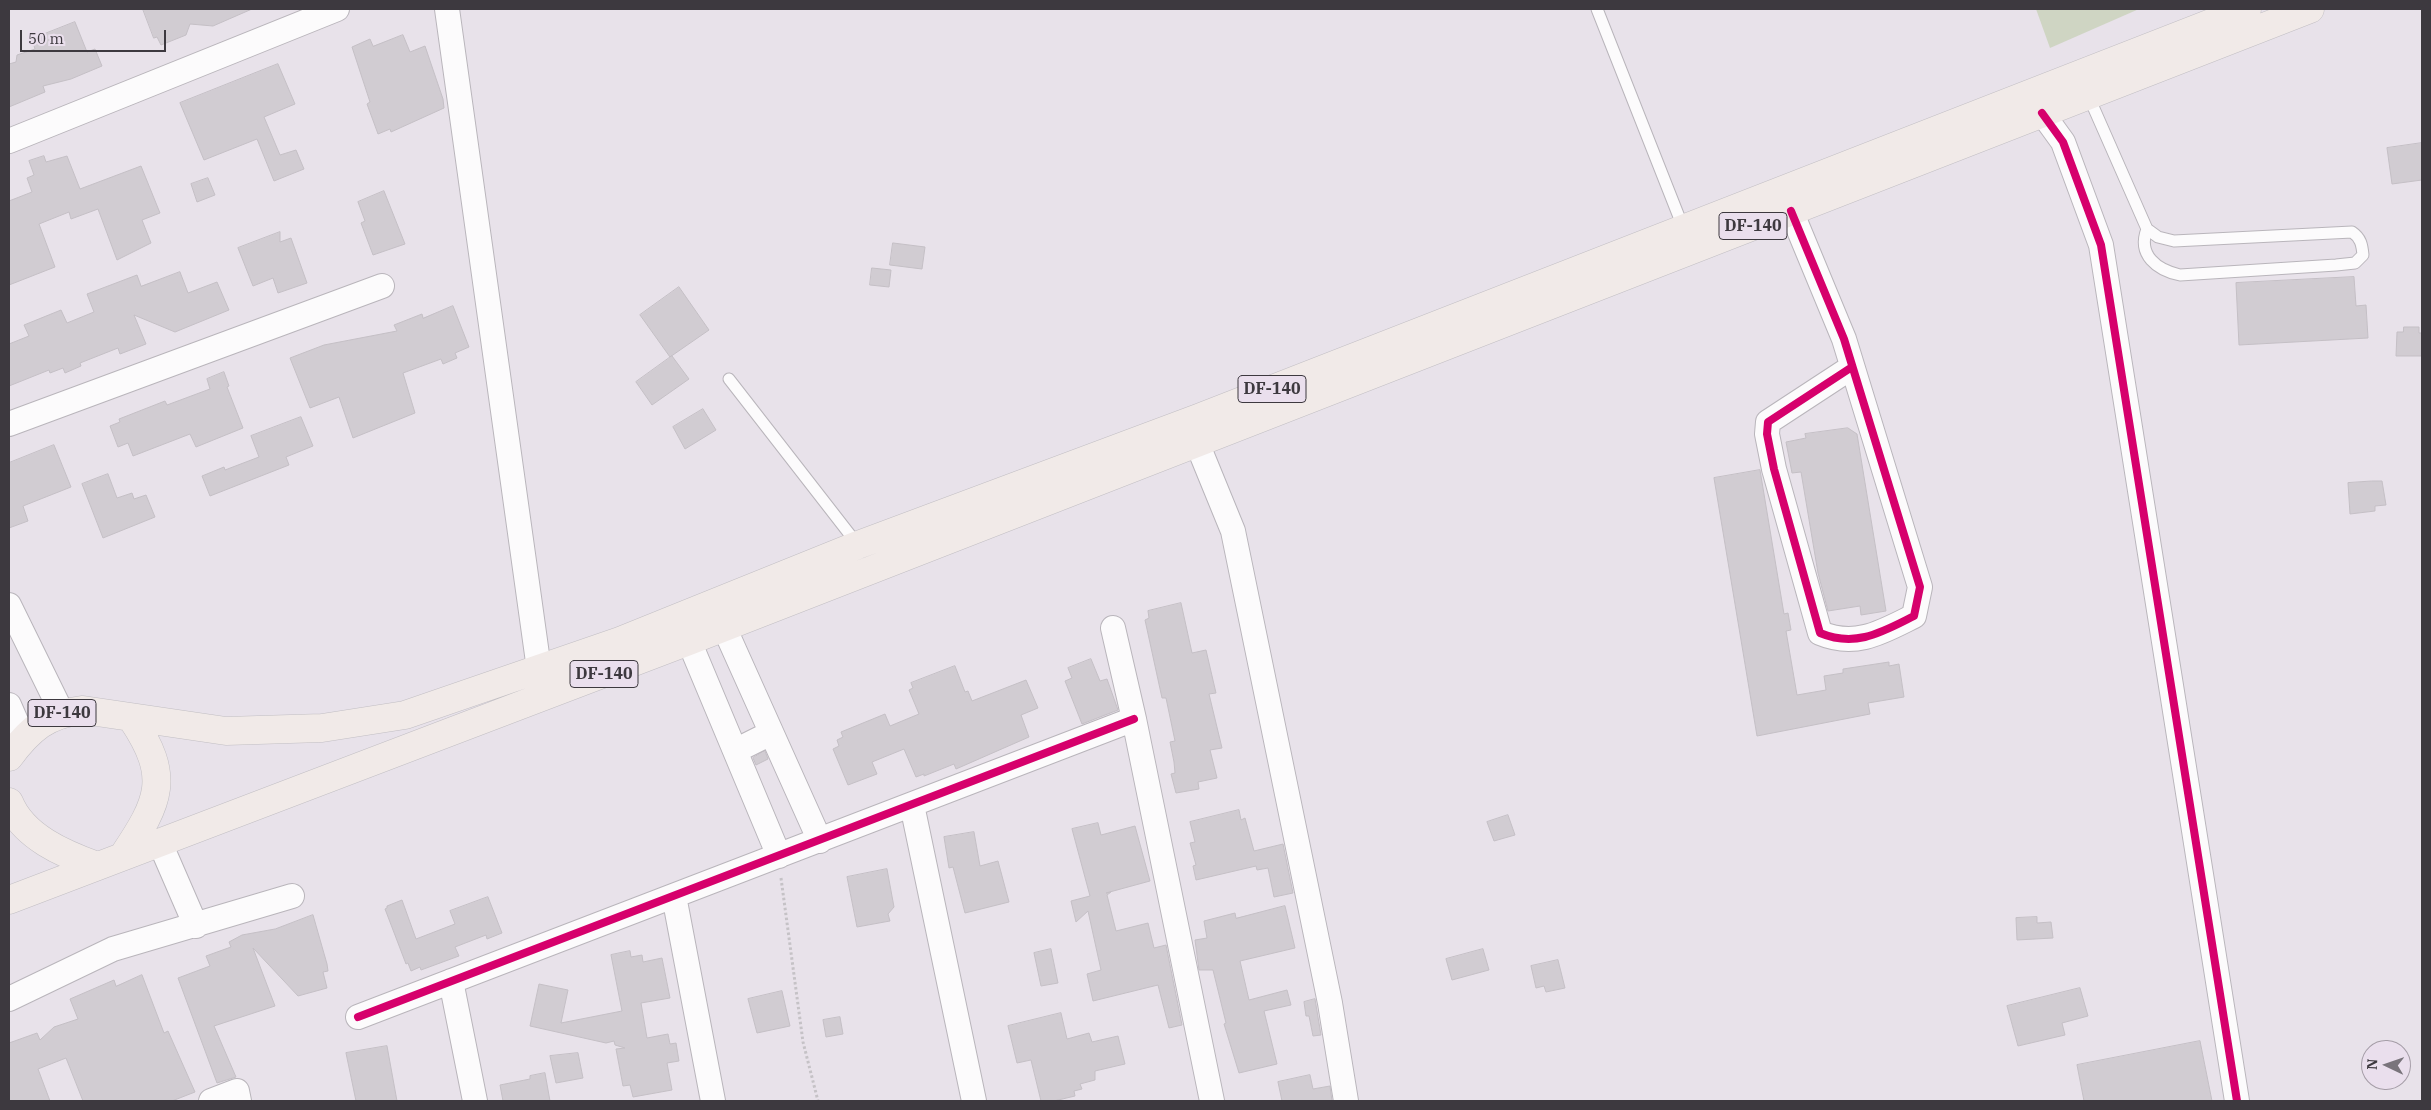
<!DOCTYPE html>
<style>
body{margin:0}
#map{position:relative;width:2431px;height:1110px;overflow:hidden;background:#e8e2ea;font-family:"IBM Plex Serif",serif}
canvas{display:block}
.frame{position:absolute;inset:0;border:10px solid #3d393f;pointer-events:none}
.north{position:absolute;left:2361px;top:1040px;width:50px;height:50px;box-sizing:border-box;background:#eadfed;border:1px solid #a59da7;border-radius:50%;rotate:273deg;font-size:14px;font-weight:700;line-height:20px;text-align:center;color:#3d393f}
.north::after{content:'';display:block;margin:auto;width:18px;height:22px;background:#79747b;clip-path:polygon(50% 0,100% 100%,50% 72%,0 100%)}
.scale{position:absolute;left:20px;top:30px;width:146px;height:22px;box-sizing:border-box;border:2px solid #3d393f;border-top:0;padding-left:6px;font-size:15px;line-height:18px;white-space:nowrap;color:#3d393f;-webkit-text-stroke:4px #eadfed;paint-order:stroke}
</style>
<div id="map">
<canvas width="2431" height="1110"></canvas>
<div class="frame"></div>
<div class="north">N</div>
<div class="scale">50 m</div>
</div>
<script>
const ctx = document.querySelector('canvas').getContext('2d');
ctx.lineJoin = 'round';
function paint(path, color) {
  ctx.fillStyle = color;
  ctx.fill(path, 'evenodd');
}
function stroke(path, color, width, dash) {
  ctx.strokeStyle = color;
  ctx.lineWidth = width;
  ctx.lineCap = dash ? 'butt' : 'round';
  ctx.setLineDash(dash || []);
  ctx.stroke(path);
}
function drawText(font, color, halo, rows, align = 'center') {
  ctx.font = font + ' "IBM Plex Serif",serif';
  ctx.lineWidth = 4;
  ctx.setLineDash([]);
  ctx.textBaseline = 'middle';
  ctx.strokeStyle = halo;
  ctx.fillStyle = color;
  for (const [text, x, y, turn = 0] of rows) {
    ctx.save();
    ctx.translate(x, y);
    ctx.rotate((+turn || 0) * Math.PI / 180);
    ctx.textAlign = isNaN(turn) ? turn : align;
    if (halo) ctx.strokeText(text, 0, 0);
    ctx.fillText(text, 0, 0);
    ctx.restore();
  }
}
const green = new Path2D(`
 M2036 9H2139L2050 48Z`);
const building = new Path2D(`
 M143 9H252L213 26 190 24 186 35 161 45 157 37 154 38Z
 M75 22 87 52 95 49 102 66 71 79 43 86 45 92 9 107V64L16 62 17 55 35 49 32 39Z
 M403 35 410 52 425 46 443 99 444 108 391 132 390 129 378 134 367 104 370 102 352 47 370 39 373 46Z
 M278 64 295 104 264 117 280 155 296 150 304 169 274 181 257 139 204 160 180 103Z
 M2422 143V180L2392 184 2387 148Z
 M44 156 46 162 67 156 80 189 141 166 160 213 142 220 151 243 117 260 98 209 71 219 69 212 39 224 55 267 9 285V201L32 192 27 178 34 175 29 161Z
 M208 178 215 195 197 202 191 184Z
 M384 191 405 244 373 255 361 223 365 221 358 202Z
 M280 232V242L291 238 307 283 278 293 273 278 253 286 238 248Z
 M893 243 925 247 922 269 890 265Z
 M872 268 891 270 889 287 870 285Z
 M180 272 188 293 217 282 229 310 175 332 134 315 146 344 120 354 118 348 80 363 81 366 65 373 63 368 50 373 49 370 9 386V344L29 336 24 325 61 310 67 323 94 312 87 294 137 275 141 286Z
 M2354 277 2356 306 2366 305 2368 338 2239 345 2236 283Z
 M679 287 709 330 670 357 640 315Z
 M453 306 469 347 455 353 457 358 443 364 441 359 403 373 415 413 353 438 339 397 310 408 290 358 324 345 397 331 394 325 422 314 423 318Z
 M2404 327H2419V333H2422V356H2396L2397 332H2403Z
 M672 356 689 379 652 405 636 382Z
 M224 372 229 386 227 387 243 428 196 447 190 434 133 456 128 443 118 447 110 426 120 422 119 419 165 401 167 405 210 389 207 379Z
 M703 409 716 430 685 449 673 427Z
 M301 417 313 446 286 457 289 465 210 496 202 476 224 467 225 470 259 457 251 436Z
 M1848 428 1857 434 1886 611 1861 615 1860 606 1828 611 1818 573 1801 472 1792 473 1786 442 1806 438 1805 434Z
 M54 445 71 487 23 506 28 521 9 528V463Z
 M1760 470 1784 614 1788 613 1791 630 1786 631 1797 695 1826 690 1824 676 1843 673V669L1889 662V666L1899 664 1904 697 1868 703 1870 714 1757 736 1714 478Z
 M108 474 117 498 132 493 134 499 146 495 155 517 103 538 82 484Z
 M2372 481H2382L2386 505 2375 506V511L2350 514 2348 483Z
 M1181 603 1192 653 1206 650 1216 693 1209 694 1222 748 1210 750 1217 778 1198 782 1199 789 1176 793 1171 774 1175 773 1174 762 1170 742 1175 741 1166 698H1162L1145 620 1149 618 1148 611Z
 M1091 659 1100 681 1107 679 1118 710 1082 724 1065 681 1072 678 1068 668Z
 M955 666 965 692 968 691 972 701 1026 680 1038 708 1021 715 1029 737 956 769 954 764 924 776V774L916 777 904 749 872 762 877 774 848 785 833 749 839 746 837 740 843 737 841 732 885 714 890 726 919 714 909 690 913 688 911 683Z
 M765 751 768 759 756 765 753 758Z
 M1239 810 1241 820 1245 818 1254 851 1283 844 1293 893 1274 897 1268 868 1257 870 1256 866 1196 880 1193 866 1196 865 1190 843 1195 842 1190 822Z
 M1508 815 1515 835 1494 841 1487 822Z
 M1098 823 1101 835 1135 826 1150 881 1106 893 1111 892 1107 895 1116 931 1148 923 1154 948 1166 945 1182 1025 1169 1028 1158 985 1093 1001 1087 974 1101 970 1088 911 1076 922 1071 901 1090 896 1072 829Z
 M974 832 980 866 998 861 1009 902 965 913 953 867 949 868 944 837Z
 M887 869 894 907 888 914 890 921 857 927 847 877Z
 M488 897 502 933 487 939 486 935 455 947 459 956 421 970 420 967 411 971 408 963 406 964 385 909 387 908V906L402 900 416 939 455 924 450 911Z
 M1285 906 1295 948 1240 961 1249 1000 1287 990 1291 1005 1264 1011 1277 1064 1239 1073 1224 1024 1226 1023 1213 970H1199L1195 940 1207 938 1204 921 1235 913 1236 918Z
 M313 915 327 964 328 971 323 972 327 988 298 996 253 948 275 1006 214 1026 236 1077 217 1083 178 978 210 966 206 956 231 947 229 942 242 935 275 929Z
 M2037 917V923L2051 922 2053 938 2017 940 2016 918Z
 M1051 949 1058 983 1041 986 1034 953Z
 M1483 949 1489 970 1452 980 1446 959Z
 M630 951 631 957 642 955 643 962 662 958 670 998 641 1003 647 1038 668 1034 670 1044 676 1043 679 1061 667 1063 672 1090 633 1097 630 1085 623 1086 616 1049 625 1048 615 1045 614 1041 606 1043 530 1026 539 984 568 990 561 1023 622 1011 611 955Z
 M1558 960 1565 988 1546 992 1544 986 1536 988 1531 966Z
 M142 975 164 1033 168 1031 195 1092 172 1101H83L66 1058 38 1069 50 1101H9V1043L37 1033 40 1040 54 1027 78 1019 70 999 114 980 116 986Z
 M2080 988 2088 1016 2062 1023 2065 1035 2018 1046 2007 1006Z
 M782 991 790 1026 757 1033 748 999Z
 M1315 999 1321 1035 1313 1036 1309 1016H1306L1304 1002Z
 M1061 1013 1067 1039 1089 1033 1092 1042 1118 1036 1125 1064 1095 1071V1080L1080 1084 1082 1089 1074 1091 1075 1096 1054 1101H1041L1031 1060 1017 1063 1008 1026Z
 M840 1017 843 1034 826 1037 823 1020Z
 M2200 1041 2212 1101H2084L2077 1065Z
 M387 1046 397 1101H356L346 1053Z
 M578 1053 583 1078 556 1083 550 1056Z
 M545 1073 550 1101H503L500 1085 530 1079V1076Z
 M1310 1075 1313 1089 1330 1086 1332 1101H1282L1278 1082Z`);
const path = new Path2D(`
 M781 878 803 1042 818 1101`);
const lane = new Path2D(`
 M1597 9 1683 227
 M2088 95 2147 229 2158 237 2174 241 2352 232C2361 238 2362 245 2363 255L2355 263 2336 265 2180 275C2157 270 2137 255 2147 229
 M729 379 858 545`);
const street = new Path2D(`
 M447 9 539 669
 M2042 113 2063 142 2101 245 2237 1101
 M9 141 337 9
 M1791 211 1844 339 1920 587 1914 616C1882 632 1856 648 1820 633L1774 469 1767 434 1768 422 1852 367
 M9 424 382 286
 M1197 443 1233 531 1330 1003 1346 1101
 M9 605 62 713
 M724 627 820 841
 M1113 628 1134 719 1212 1101
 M689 641 779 856
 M9 705 23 737
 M735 751 771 733
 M912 805 974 1101
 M160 843 196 926
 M674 896 713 1101
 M451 981 475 1101
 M9 999 113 949 292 896
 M358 1017 1134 719
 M211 1101 237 1091 239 1101`);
const primary = new Path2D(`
 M9 757C30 729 47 714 83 710L226 731 322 728 405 715 620 641 858 545 1198 418 2247 9
 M9 802C23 837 64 854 97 866
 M123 856C160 801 171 777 132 719
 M9 900 689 641 2310 9`);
const cycleway = new Path2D(`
 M2042 113 2063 142 2101 245 2237 1101
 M1791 211 1844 339 1920 587 1914 616C1882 632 1856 648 1820 633L1774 469 1767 434 1768 422 1852 367
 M358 1017 1134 719`);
const shields = [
 [1753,226,68],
 [1272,389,68],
 [604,674,68],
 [62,713,68]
];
const shieldNames = [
 ["DF-140",1753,226],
 ["DF-140",1272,389],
 ["DF-140",604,674],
 ["DF-140",62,713]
];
paint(green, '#cfd5c3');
paint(building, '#d1ccd2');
stroke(building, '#c4bfc5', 1);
stroke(lane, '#b9b5bb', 13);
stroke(street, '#b9b5bb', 26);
stroke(primary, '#c1bec3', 29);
stroke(path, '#c5c2c6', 3, [2.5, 2.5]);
stroke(lane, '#fcfbfc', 11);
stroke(street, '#fcfbfc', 24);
stroke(primary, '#f1eae8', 28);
stroke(cycleway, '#d6006c', 8);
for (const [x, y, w] of shields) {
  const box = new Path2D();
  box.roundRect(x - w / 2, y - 13.5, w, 27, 4);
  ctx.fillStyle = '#eadfed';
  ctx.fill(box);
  stroke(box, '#3d393f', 1);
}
drawText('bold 16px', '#3d393f', null, shieldNames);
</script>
